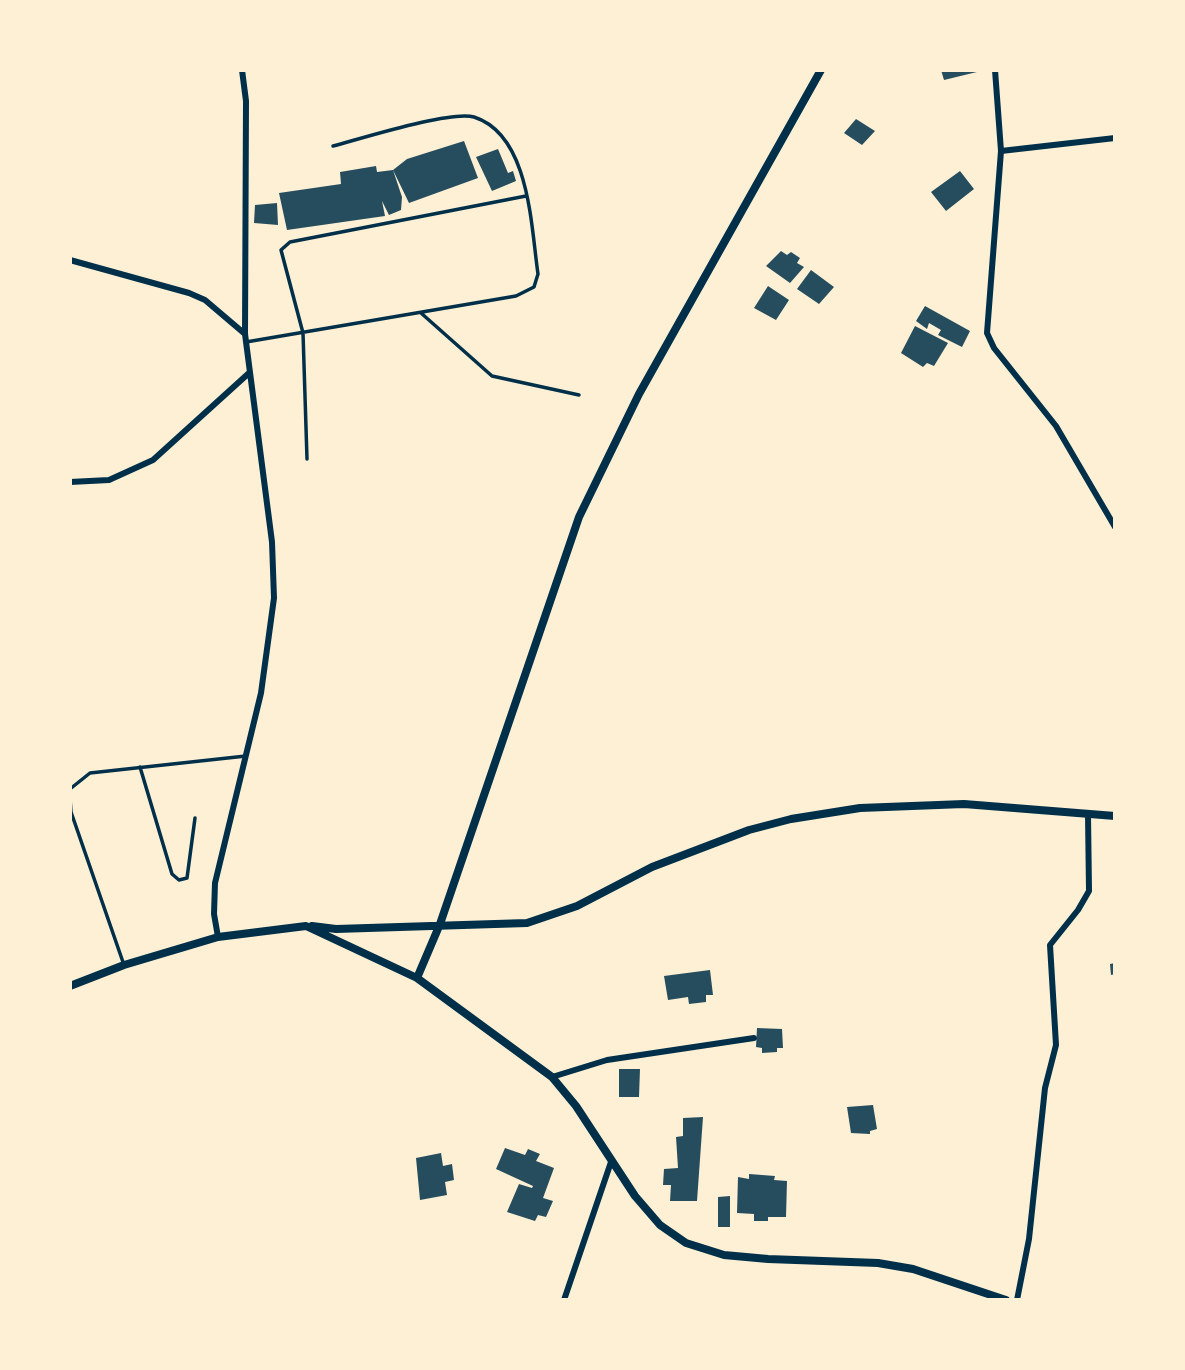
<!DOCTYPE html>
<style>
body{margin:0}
#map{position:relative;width:1185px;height:1370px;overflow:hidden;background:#fdf0d5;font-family:Roboto,sans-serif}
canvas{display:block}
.frame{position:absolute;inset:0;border:72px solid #fdf0d5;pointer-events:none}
</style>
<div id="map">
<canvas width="1185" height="1370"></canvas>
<div class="frame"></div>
</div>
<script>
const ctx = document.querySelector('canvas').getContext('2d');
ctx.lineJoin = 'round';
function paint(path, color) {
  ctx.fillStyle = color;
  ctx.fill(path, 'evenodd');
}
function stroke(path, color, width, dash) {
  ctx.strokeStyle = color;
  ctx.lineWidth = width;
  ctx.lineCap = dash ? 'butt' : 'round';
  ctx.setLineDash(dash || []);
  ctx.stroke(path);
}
const building = new Path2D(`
 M941 70H981V71L944 80Z
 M856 119 875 131 862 145 844 133Z
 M464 141 478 178 409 203 393 170 407 159Z
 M498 149 508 173 513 171 516 181 492 191 476 157Z
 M376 166 377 172 393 170 402 197 401 210 389 215 382 201 385 216 287 230 279 193 341 184 340 172Z
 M960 171 974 189 946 211 931 192Z
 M277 203 278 225 254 223 255 205Z
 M781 251 787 255 791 252 800 258 797 263 804 267 790 283 766 266Z
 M811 270 834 287 819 304 797 289Z
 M768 286 789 300 776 320 754 308Z
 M925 306 970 331 962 347 938 335 941 330 929 323 927 329 916 321Z
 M915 326 948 343 934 366 927 363 923 367 901 353Z
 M1115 963V974L1111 975 1110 964Z
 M710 970 713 995H706V1002L689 1004 688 997 668 1000 664 976Z
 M757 1028 782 1029 783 1048H777V1052L762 1053V1048L756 1047Z
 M619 1069H640L639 1097H619Z
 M873 1105 877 1129 870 1131V1134L851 1133 847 1107Z
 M703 1117 697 1201H670L671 1185H663L664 1169 678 1168 676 1137 683 1136V1118Z
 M505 1148 525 1155 528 1149 540 1154 536 1161 554 1168 543 1198 553 1201 546 1217 538 1215 535 1221 507 1212 519 1184 532 1188 533 1186 496 1169Z
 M441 1153 443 1166 452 1164 454 1180 445 1182 447 1195 420 1200 416 1158Z
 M749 1174 775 1176 774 1180 787 1181 786 1217H768V1221H754V1214L737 1213 738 1177 749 1179Z
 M730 1196V1227H718V1197Z`);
const service = new Path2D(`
 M421 313 492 376 579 395
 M246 342 516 296 534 287 538 274C531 227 530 135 474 117 451 110 360 139 333 146
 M307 459 303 333 281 250 290 242 526 196
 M140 767 172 874 179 880 187 878 195 818
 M70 789 90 773 246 756
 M70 798 71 812 124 965`);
const minor = new Path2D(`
 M995 70 1001 151 987 333 994 348 1056 426 1115 527
 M1001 151 1115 138
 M70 260 189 293 205 300 245 334
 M70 482 109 480 153 460 249 373
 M218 937 214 914 215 883 261 693 274 598 272 542 245 334 246 101 242 70
 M552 1077 607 1060 754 1038
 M564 1300 611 1162
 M1017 1300 1029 1239 1045 1088 1056 1045 1050 945 1078 910 1089 891 1088 815`);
const tertiary = new Path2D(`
 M312 926 336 929 527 923 577 906 652 867 749 830 791 819 860 808 964 804 1115 816
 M417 978 440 924 579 517 639 394 821 70
 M70 986 124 965 218 937 306 926 417 978 552 1077 576 1106 635 1196 660 1225 686 1243 724 1255 768 1259 878 1263 913 1269 1006 1300`);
paint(building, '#264d5e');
stroke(service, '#003049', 3.5);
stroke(minor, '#003049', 6);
stroke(tertiary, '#003049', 8);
</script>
